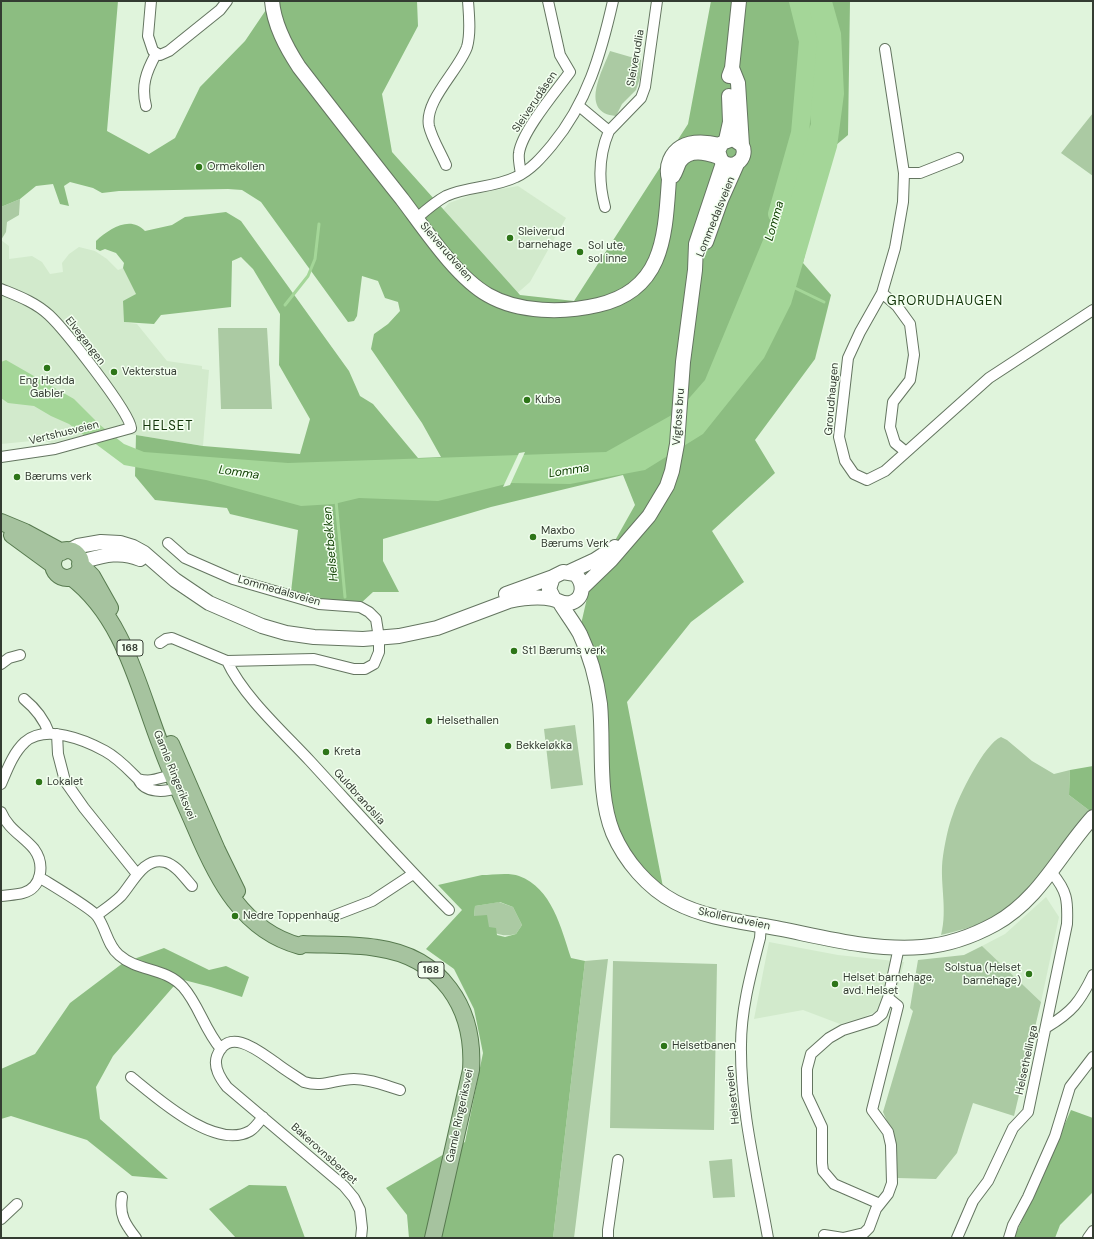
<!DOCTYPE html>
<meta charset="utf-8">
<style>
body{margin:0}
#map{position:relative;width:1094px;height:1239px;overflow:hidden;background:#e0f4dc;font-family:"DM Sans",sans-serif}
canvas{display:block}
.frame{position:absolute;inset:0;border:2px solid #343c32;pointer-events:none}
</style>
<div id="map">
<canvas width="1094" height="1239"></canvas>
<div class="frame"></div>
</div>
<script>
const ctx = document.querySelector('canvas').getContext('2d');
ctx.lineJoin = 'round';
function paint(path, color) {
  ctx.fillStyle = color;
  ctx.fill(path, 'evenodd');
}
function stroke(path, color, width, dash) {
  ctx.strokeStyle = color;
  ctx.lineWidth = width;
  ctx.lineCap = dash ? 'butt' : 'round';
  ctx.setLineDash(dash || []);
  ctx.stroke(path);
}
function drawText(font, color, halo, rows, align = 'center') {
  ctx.font = font + ' "DM Sans",sans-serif';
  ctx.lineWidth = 3;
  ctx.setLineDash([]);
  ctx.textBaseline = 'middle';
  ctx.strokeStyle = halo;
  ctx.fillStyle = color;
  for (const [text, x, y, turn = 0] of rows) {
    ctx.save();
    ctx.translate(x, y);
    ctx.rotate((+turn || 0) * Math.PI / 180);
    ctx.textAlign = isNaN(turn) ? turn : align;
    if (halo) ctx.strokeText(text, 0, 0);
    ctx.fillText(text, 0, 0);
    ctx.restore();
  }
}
const built = new Path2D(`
 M518 186 566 218 530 282 513 297 436 218 449 203 474 194Z
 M1 240 9 246V259L32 256 42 262 50 274 63 272 62 263 69 254 79 247 95 251 107 259 118 270 123 268 136 294 124 322 137 324 167 361 202 366V369L209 370 203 446 136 435H124L119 427 52 443 42 440 1 444Z
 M1046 897 1059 917 1041 1002 982 946 1005 934Z
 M769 942 838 955 904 962 894 1003 864 1017 840 1024 803 1010 754 1019Z`);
const green = new Path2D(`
 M610 51 641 60 640 78 636 90 622 104 616 116C579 113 602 71 610 51Z
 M1093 113V176L1061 153Z
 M20 199 19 215 7 222 6 232 1 240V207Z
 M218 328H267L272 409H221Z
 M575 725 583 785 551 789 544 729Z
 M1001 737 1007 740 1032 761 1054 774 1070 770 1069 795 1090 811C1060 851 1033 896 988 920 974 927 957 931 941 935 948 908 939 882 943 856 945 843 948 827 953 814 959 796 984 744 1001 737Z
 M499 902 513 907 522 925 516 934C494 939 491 928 474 916L475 906Z
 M982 946 1041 1002 1014 1116 973 1103 957 1153 936 1179 897 1178 896 1142 883 1112 913 1011 910 1008 918 960 964 955Z
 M608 959 574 1238H553L585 961Z
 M613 961 717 964 714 1130 610 1128Z
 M732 1159 735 1197 713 1198 709 1161Z`);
const forest = new Path2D(`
 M1 1H118L107 131 149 154 175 138 200 87 245 41 272 1H417L418 26 382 94 392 152 520 295 574 301 688 124 711 1H850L848 135 829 151 803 263 831 295 815 359 755 440 775 473 712 531 744 582 691 622 627 702 663 887 630 862 606 808 593 672 579 633 590 585 635 505 623 475 491 507 383 539V561L399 592H373L360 604 320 600 291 592 298 530 230 514 227 508 155 500 135 476 136 435 203 446 300 454 310 419 279 365 280 314 253 269 241 257 232 261 231 307 161 315 154 324 124 322 123 301 136 294 123 268 124 263 116 253 105 249 100 251 96 249V241C109 229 130 215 145 231L172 225 185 217 226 212 241 221 349 371 360 396 373 404 418 458 441 457 422 423 371 349 374 334 388 324 400 311 398 302 385 298 378 281 362 276 357 316 354 321 348 322 261 202 242 190 228 189 119 191 102 193 93 188 70 182 64 186 69 206 60 204 53 184 36 186 20 199 1 207Z
 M1093 766V808L1090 811 1069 795 1070 770Z
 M482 875C492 875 509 872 519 876 552 888 561 928 571 958L585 961 553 1238H409L407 1215 386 1188 465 1142 483 1053 474 1009 454 969 426 949 462 910 438 885ZM500 902 513 907 522 925 516 934 505 937 497 935 496 928 489 927 487 915 474 916 475 906Z
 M164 948 209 970 226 966 249 977 242 997 211 987 180 979 113 1056 96 1087 100 1119 168 1179 132 1176 87 1140 11 1116 1 1119V1069L35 1054 70 1003 123 963Z
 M1071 1110 1093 1118V1192L1060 1225 1055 1238H1014Z
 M249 1185 286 1186 305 1238H236L209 1209Z`);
const water = new Path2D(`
 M798 1H832L841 33 844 94 837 147 791 304 764 358 703 434 645 470 570 484 510 483 438 501 359 498 334 504 301 506 206 480 124 465 69 424 51 416 34 406 8 403 1 398V362L6 360 74 399 100 425 124 444 144 452 288 463 606 452 677 412 705 380 811 124Z`);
const pier = new Path2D(`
 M525 452 510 485 503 487 519 453Z`);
const stream = new Path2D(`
 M795 288 824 302
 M285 305 308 276 315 259 319 224
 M336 501 345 597`);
const river = new Path2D(`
 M777 214 800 133 808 41 798 1`);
const street = new Path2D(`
 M151 1 148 36 153 51 160 55 169 51 220 10 227 1
 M885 49 904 173 903 202 895 248 882 293 860 332 848 358 839 437 845 461 854 474 867 480 885 471 989 378 1093 310
 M146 106C141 86 146 72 156 54
 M579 106 609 131C598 157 598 181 605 207
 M609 131 641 98 645 87 657 1
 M446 165C441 153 432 139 429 126 424 101 459 70 467 47 471 33 469 15 468 1
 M904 173H920L958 158
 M521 174C520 167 518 159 519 153 522 131 557 90 570 72L560 55 548 1
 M417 218C426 210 435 202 446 196 467 186 494 188 516 177 531 170 542 157 552 145 587 103 601 54 613 1
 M1 289C18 296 35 302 49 315 64 329 129 411 131 428L55 449 1 457
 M882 293 897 306 910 324 914 355 910 380 893 402 890 427 895 443 906 452
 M160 643 166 639 172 638 227 661 314 659 354 669H365L374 664 379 652V638L376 619 369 612 360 607 319 604 233 579 185 558 168 543
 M227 661C243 696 283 732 310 761 356 811 401 862 449 910
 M1 664 9 658 20 655
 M24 699C35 708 44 719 49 733
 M57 734 58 754 65 781 84 808 137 874
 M138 779C156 784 162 774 177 776
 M1 784C7 770 13 753 25 742 46 724 85 740 105 751 118 758 128 769 138 779 145 794 165 792 178 788L181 783
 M1 812C8 829 23 836 34 849 45 864 42 888 23 893 16 895 8 895 1 896
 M39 877C50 884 91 908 97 916 106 928 107 945 119 955 138 972 165 967 183 987 199 1005 204 1029 221 1049
 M97 915C105 909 114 903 121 896 132 884 144 856 165 862 176 865 184 877 192 886
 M333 916 372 901 413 874
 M761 925 760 938C751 973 741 1009 741 1045 740 1110 757 1175 768 1238
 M1047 1027C1072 1012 1080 1002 1093 975
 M131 1077C156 1097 215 1151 250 1131 255 1128 259 1122 263 1117
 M122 1197C119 1215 125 1224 136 1238
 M880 1204 834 1184 823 1171 822 1163V1127L807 1095V1069L811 1054 829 1038 843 1030 875 1020 882 1014 888 998 899 947
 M1 1219 17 1204
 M824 1235 843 1238 864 1233 869 1228 876 1209 888 1194 892 1183 891 1145 888 1132 872 1110 898 1006 888 998
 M361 1238 362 1228 360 1210 354 1198 344 1186 227 1087C220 1078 213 1067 217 1056 229 1025 261 1053 276 1063 285 1070 295 1076 304 1082 324 1088 335 1079 354 1079 370 1079 384 1085 400 1090
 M608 1238V1230L618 1160
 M957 1238 973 1201 988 1181 1013 1128 1028 1112 1067 924C1068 900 1067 891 1052 873
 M1009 1238 1013 1225 1028 1197 1055 1136 1070 1087 1093 1057
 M1088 1238 1093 1231`);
const secondary = new Path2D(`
 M272 1C274 25 286 47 299 67 333 111 367 155 402 199 424 228 456 277 488 295 519 313 564 313 598 305 664 290 665 236 669 179 667 172 667 167 670 160 679 140 702 141 720 145
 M732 68 738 83 742 145C749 159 732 172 721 160L718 151 722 143 733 139 742 145
 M729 76 732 68 739 1
 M726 140 730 122 729 96
 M673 176C676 172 677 166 680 161 690 148 706 153 719 157
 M706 242 721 200 737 164
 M68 551 78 546 101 542 120 543 133 547 144 553 175 580 209 603 262 626 286 633 314 637 363 639 399 636 437 628 509 601C523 598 538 596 552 599 559 600 562 605 570 603 584 600 585 583 575 574L563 572 553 577 549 589 554 599
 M80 562C102 556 119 550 140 559
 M569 572 595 560 615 547
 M582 588 611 560 649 516 667 486 672 471 677 444 683 362 695 270 696 244 723 163
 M506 594 553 577
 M560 603C566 613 574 623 580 634 590 655 597 681 600 704 604 747 597 793 613 833 625 861 648 888 675 902 707 919 745 922 781 929 826 938 875 951 922 947 947 945 973 936 995 924 1040 899 1060 853 1093 817`);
const primary = new Path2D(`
 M1 522 25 532 62 552
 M12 535 53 565
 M53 564a14 14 0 1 1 28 0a14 14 0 1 1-28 0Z
 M80 564 92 576 110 608
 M71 577C124 617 138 687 161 746 171 774 184 801 196 829 217 879 243 931 300 946L303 944C327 945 353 944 377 948 441 957 475 1007 471 1070L433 1238
 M171 744 217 850 237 891`);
const markers = [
 [199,167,4,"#2d7518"],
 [510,238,4,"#2d7518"],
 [580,252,4,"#2d7518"],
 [47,368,4,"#2d7518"],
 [114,372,4,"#2d7518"],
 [527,400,4,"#2d7518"],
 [17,477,4,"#2d7518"],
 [533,537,4,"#2d7518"],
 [514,651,4,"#2d7518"],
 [429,721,4,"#2d7518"],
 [508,746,4,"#2d7518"],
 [326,752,4,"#2d7518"],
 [39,782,4,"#2d7518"],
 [235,916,4,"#2d7518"],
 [1029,974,4,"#2d7518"],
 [835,984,4,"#2d7518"],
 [664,1046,4,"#2d7518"]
];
const shields = [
 [130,648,26],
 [431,970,26]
];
const shieldNames = [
 ["168",130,648],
 ["168",431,970]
];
const streetNames = [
 ["Sleiverudlia",636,58,-80],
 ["Sleiverudåsen",535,102,-56],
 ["Lommedalsveien",716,217,-68],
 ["Sleiverudveien",446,252,49],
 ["Elvegangen",85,341,52],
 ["Grorudhaugen",832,399,-85],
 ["Vigfoss bru",679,417,-86],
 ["Vertshusveien",64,433,-14],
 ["Lommedalsveien",279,591,16],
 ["Gamle Ringeriksvei",174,775,68],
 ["Guldbrandslia",359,797,48],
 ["Skollerudveien",734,919,12],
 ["Helsethellinga",1027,1060,-78],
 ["Helsetveien",733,1095,-96],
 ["Gamle Ringeriksvei",460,1116,-78],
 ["Bakerovnsberget",324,1154,42]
];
const poiNames = [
 ["Ormekollen",207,167],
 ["Sleiverud",518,232],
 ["barnehage",518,245],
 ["Sol ute,",588,246],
 ["sol inne",588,259],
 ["Vekterstua",122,372],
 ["Eng Hedda",47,381,"center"],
 ["Gabler",47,394,"center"],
 ["Kuba",535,400],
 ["Bærums verk",25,477],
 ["Maxbo",541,531],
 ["Bærums Verk",541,544],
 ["St1 Bærums verk",522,651],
 ["Helsethallen",437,721],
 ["Bekkeløkka",516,746],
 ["Kreta",334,752],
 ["Lokalet",47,782],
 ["Nedre Toppenhaug",243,916],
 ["Solstua (Helset",1021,968,"right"],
 ["barnehage)",1021,981,"right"],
 ["Helset barnehage,",843,978],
 ["avd. Helset",843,991],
 ["Helsetbanen",672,1046]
];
const waterNames = [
 ["Lomma",775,221,-74],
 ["Lomma",569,471,-9],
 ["Lomma",239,473,8],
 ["Helsetbekken",331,544,-95]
];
const quarterNames = [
 ["GRORUDHAUGEN",945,302],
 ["HELSET",168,427]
];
paint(built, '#d2eacc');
paint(green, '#abcaa3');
paint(forest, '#8cbd81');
paint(water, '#a4d698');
paint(pier, '#e0f4dc');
stroke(stream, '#a4d698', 3);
stroke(river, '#a4d698', 18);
stroke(street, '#647560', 12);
stroke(secondary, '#647560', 16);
stroke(primary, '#577a4f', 18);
stroke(street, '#fff', 10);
stroke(secondary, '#fff', 14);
stroke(primary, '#a6c39f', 16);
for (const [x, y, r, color] of markers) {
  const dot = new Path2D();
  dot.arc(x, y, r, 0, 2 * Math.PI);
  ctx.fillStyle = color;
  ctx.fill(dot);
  stroke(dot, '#f3fff0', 1.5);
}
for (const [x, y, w] of shields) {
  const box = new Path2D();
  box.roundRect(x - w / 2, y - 8, w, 16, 3);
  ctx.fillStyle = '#f3fff0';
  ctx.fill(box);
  stroke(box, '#343c32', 1);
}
drawText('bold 10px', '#343c32', null, shieldNames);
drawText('11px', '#343c32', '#f3fff0', streetNames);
drawText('11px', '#343c32', '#f3fff0', poiNames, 'left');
drawText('italic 12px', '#0f4001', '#f3fff0', waterNames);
ctx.letterSpacing = '1px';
drawText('13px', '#13360a', '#f3fff0', quarterNames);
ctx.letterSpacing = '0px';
</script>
